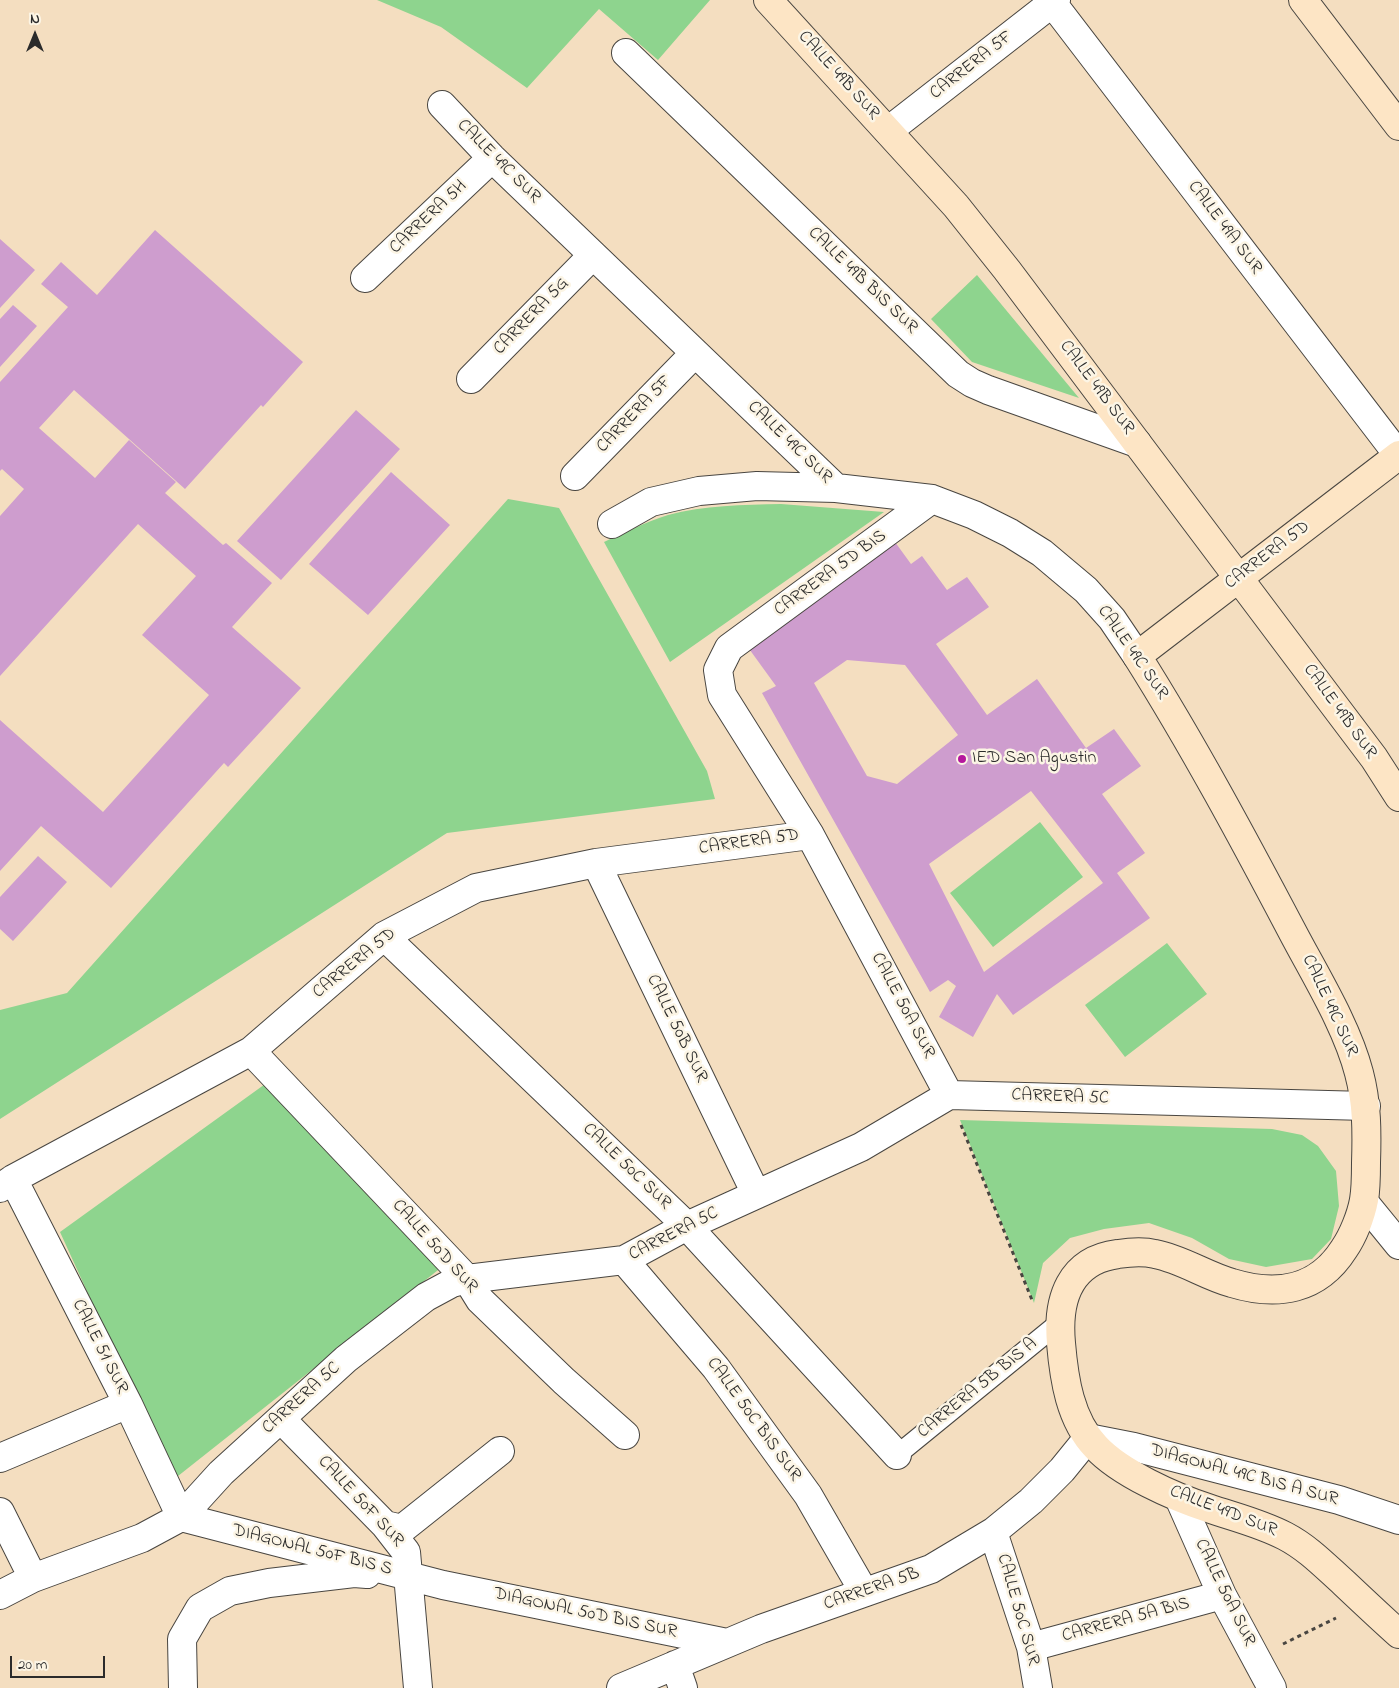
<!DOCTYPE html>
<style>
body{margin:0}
#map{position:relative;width:1399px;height:1688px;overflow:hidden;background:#f4dec0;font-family:"Indie Flower",sans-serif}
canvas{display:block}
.north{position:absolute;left:10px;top:10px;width:50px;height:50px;-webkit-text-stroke:4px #fcf5e5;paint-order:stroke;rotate:0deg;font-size:14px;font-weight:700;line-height:20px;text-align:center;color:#2b2b2b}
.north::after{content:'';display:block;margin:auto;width:18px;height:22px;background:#2b2b2b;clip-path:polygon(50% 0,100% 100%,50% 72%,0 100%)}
.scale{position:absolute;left:10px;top:1656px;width:95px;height:22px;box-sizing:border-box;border:2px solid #2b2b2b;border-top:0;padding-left:6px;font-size:15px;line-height:18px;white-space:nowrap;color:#2b2b2b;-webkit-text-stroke:4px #fcf5e5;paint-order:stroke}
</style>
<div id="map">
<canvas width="1399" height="1688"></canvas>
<div class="north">N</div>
<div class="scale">20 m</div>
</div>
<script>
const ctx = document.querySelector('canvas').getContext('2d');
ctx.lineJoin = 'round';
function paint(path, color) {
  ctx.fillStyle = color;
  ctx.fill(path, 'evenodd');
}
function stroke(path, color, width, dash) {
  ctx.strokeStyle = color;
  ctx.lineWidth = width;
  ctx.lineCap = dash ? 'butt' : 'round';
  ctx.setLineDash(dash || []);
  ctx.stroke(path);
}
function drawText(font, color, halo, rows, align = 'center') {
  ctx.font = font + ' "Indie Flower",sans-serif';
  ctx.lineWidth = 5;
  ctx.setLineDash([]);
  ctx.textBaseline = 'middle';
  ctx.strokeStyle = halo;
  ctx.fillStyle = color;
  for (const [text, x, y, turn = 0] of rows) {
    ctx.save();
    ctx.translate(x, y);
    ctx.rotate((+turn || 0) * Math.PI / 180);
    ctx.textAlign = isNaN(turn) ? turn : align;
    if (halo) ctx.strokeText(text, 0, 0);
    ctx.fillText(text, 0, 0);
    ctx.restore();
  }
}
const green = new Path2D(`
 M377 0H710L658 60 599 9 527 88 441 27Z
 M977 275 1079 398 972 362 931 319Z
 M508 499 559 508 707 771 715 799 447 833 0 1119V1010L67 993Z
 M781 504 884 512 670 662 604 542C625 532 646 522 668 515 704 505 743 505 781 504Z
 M1040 822 1083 877 993 947 950 893Z
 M1167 943 1207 994 1125 1057 1085 1005Z
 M279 1074 452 1259 173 1480 60 1232Z
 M960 1120 1272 1129 1302 1135 1318 1146 1336 1171 1339 1206 1331 1239 1312 1259 1266 1267 1229 1259 1192 1238 1149 1223 1104 1229 1070 1238 1043 1263 1034 1303Z`);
const building = new Path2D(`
 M155 230 303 362 263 407 261 405 185 489 74 390 39 428 95 478 129 440 176 482 165 493 223 545 226 543 272 583 232 627 301 688 228 767 224 763 111 888 41 826 0 871V720L103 812 209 695 142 635 196 576 138 524 0 676V516L24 489 2 469 0 471V382L68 307 41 284 61 262 97 295Z
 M0 239 35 270 0 308Z
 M13 305 37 326 0 367V319Z
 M356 410 400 449 281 580 237 541Z
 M391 472 450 525 368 615 309 564Z
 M895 542 911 564 922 556 947 590 967 577 989 607 936 644 987 715 1037 679 1086 748 1114 729 1141 766 1102 794 1145 853 1117 873 1150 918 1013 1015 997 994 973 1037 939 1017 956 986 948 980 930 992 762 693 776 686 747 646ZM847 660 905 665 958 735 897 784 867 776 814 683ZM1031 791 1103 883 984 972 929 864Z
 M38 856 67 882 13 941 0 929V897Z`);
const path = new Path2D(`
 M961 1125 1032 1300
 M1283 1644 1336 1618`);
const lane = new Path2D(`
 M897 1455 1060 1322`);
const street = new Path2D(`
 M1050 0 1399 456
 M626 53 958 374 972 383 988 390 1137 443
 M442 105 492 158 836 488
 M888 131 1056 0
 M365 278 492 158
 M471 379 593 255
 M575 476 695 353
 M932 499 729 648 718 670 722 695 810 835 949 1095
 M612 524 651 502 699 491 757 486 836 488 932 499 974 515 1010 533 1042 553 1086 590 1112 619 1137 656
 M596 863 756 1194
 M384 936 687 1226 897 1455
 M251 1051 467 1279 480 1300 564 1381 625 1435
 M13 1179 128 1404 181 1517 443 1585 727 1643
 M0 1188 13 1179 251 1051 384 936 476 888 596 863 810 835
 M1364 1202 1399 1245
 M624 1260 716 1368 808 1495 864 1592
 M281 1419 385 1525 406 1552 418 1688
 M0 1458 128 1404
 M1179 1498 1222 1595 1272 1688
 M0 1512 33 1578
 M385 1525 402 1529 500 1451
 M993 1532 1031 1647 1038 1688
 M0 1595 33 1578 142 1538 181 1517 221 1473 346 1359 426 1297 452 1283 467 1279 624 1260 687 1226 861 1147 949 1095 1366 1106
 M1031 1647 1222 1595
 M675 1665 683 1688
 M183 1688 182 1639 200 1608 230 1591 269 1583 354 1573 367 1574
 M621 1688 761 1629 931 1569 993 1532 1031 1501 1062 1470 1088 1438 1134 1447 1339 1500 1399 1520`);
const secondary = new Path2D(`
 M768 0 956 206 1007 270 1328 697 1374 758 1399 797
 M1303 0 1399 126
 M1399 455 1137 656C1193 745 1243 838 1292 931 1315 975 1347 1026 1359 1073 1367 1103 1367 1132 1366 1163 1366 1175 1366 1188 1364 1200 1361 1216 1353 1236 1344 1249 1318 1290 1278 1297 1232 1283 1206 1276 1182 1259 1155 1254 1143 1251 1131 1252 1118 1254 1070 1260 1057 1299 1061 1343 1064 1379 1070 1420 1096 1447 1120 1473 1174 1497 1208 1508 1234 1517 1260 1523 1285 1536 1308 1548 1325 1566 1344 1583 1362 1600 1380 1617 1399 1634`);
const markers = [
 [962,759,5,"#b5179e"]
];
const streetNames = [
 ["CARRERA 5F",972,66,-38],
 ["CALLE 49B SUR",838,76,48],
 ["CALLE 49C SUR",498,162,45],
 ["CARRERA 5H",429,218,-43],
 ["CALLE 49A SUR",1224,228,53],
 ["CALLE 49B BIS SUR",862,281,44],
 ["CARRERA 5G",532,317,-46],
 ["CALLE 49B SUR",1096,388,53],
 ["CARRERA 5F",635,415,-46],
 ["CALLE 49C SUR",789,443,44],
 ["CARRERA 5D",1268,556,-37],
 ["CARRERA 5D BIS",831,574,-36],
 ["CALLE 49C SUR",1132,653,55],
 ["CALLE 49B SUR",1339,712,54],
 ["CARRERA 5D",749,843,-8],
 ["CARRERA 5D",355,964,-39],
 ["CALLE 50A SUR",902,1006,62],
 ["CALLE 49C SUR",1329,1006,65],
 ["CALLE 50B SUR",676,1029,64],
 ["CARRERA 5C",1060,1098,2],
 ["CALLE 50C SUR",626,1167,44],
 ["CARRERA 5C",674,1235,-27],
 ["CALLE 50D SUR",434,1247,48],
 ["CALLE 51 SUR",99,1347,63],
 ["CARRERA 5B BIS A",978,1389,-39],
 ["CARRERA 5C",302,1399,-42],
 ["CALLE 50C BIS SUR",753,1420,54],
 ["DIAGONAL 49C BIS A SUR",1244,1476,15],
 ["CALLE 50F SUR",360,1502,47],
 ["CALLE 49D SUR",1223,1512,21],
 ["DIAGONAL 50F BIS S",312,1551,14],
 ["CARRERA 5B",872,1590,-19],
 ["CALLE 50A SUR",1224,1593,64],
 ["CALLE 50C SUR",1017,1610,74],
 ["DIAGONAL 50D BIS SUR",585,1614,12],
 ["CARRERA 5A BIS",1126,1621,-15]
];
const poiNames = [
 ["IED San Agustin",972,759]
];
paint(green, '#8ed48e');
paint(building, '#ce9dce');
stroke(lane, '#494641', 21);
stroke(street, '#494641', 30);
stroke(secondary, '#494641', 30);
stroke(path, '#494641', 3, [4, 4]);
stroke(lane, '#fff', 19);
stroke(street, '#fff', 28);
stroke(secondary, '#fde5c5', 28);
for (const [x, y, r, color] of markers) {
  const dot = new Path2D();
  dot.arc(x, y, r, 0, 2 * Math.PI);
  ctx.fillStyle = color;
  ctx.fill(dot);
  stroke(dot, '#fcf5e5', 2);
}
drawText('18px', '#2b2b2b', '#fcf5e5', streetNames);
drawText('18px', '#2b2b2b', '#fcf5e5', poiNames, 'left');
</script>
